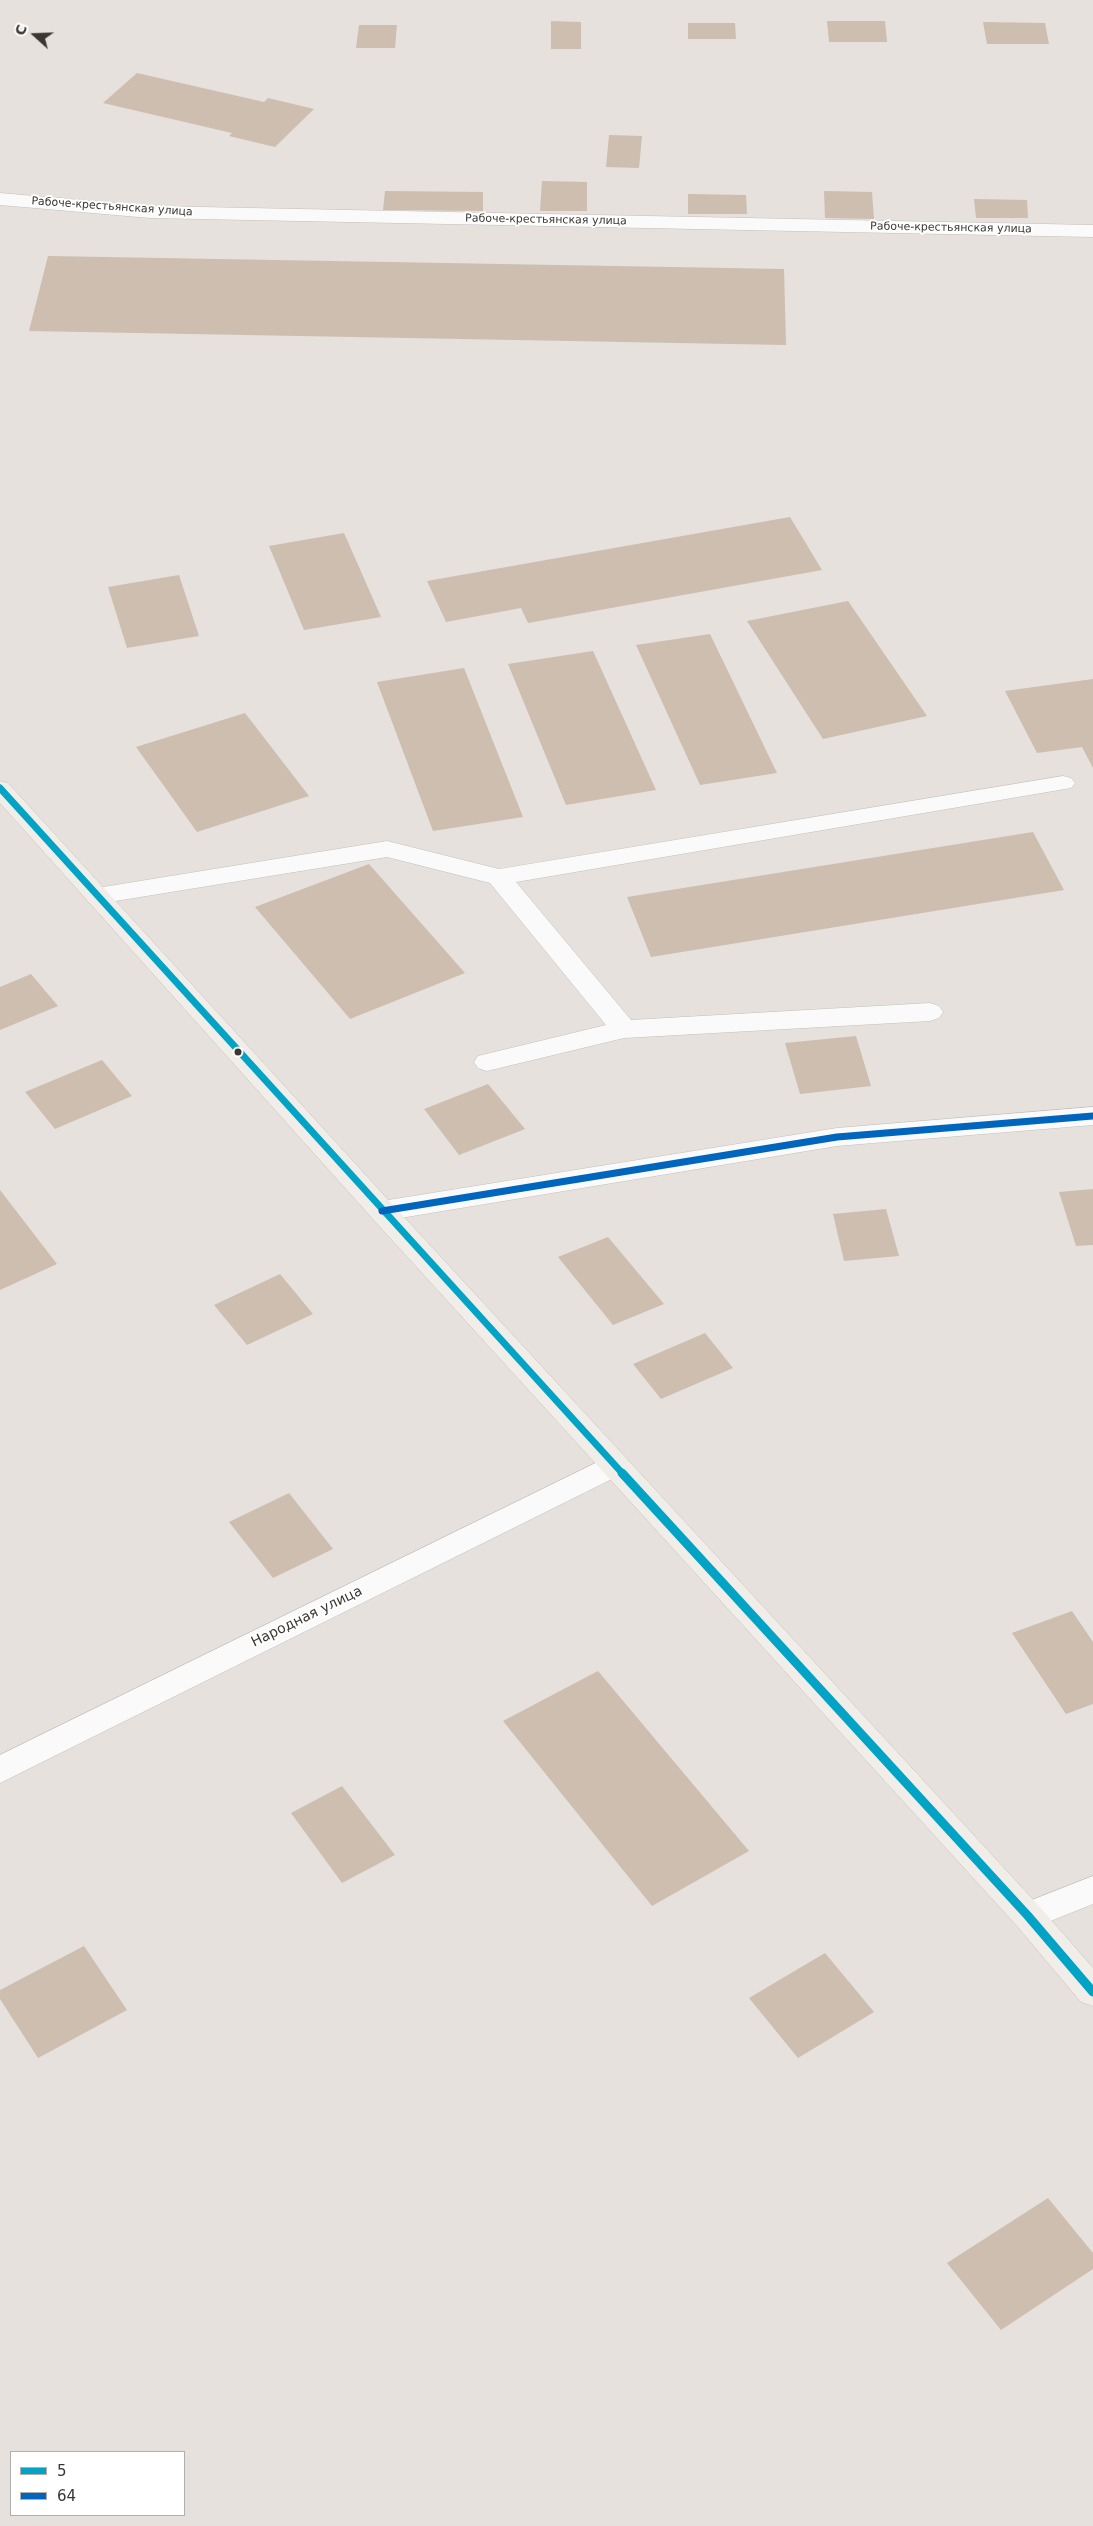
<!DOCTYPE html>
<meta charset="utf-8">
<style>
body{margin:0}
#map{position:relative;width:1093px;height:2526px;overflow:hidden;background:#e6e1dc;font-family:"DejaVu Sans",sans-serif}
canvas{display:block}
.legend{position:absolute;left:10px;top:2451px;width:175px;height:65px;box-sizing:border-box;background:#fff;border:1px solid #b0afad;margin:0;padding:6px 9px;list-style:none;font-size:15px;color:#3a3733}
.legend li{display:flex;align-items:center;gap:10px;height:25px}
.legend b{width:25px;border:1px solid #b0afad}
.north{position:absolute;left:10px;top:10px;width:50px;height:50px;-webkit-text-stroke:4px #fff;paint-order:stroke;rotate:290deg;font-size:14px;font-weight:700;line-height:20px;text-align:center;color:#3a3733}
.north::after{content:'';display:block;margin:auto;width:18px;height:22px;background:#3a3733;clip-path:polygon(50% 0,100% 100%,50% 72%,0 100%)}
</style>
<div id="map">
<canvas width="1093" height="2526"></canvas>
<ul class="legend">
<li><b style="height:6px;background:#03a3c6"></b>5</li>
<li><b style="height:6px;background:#0065bd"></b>64</li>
</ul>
<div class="north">С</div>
</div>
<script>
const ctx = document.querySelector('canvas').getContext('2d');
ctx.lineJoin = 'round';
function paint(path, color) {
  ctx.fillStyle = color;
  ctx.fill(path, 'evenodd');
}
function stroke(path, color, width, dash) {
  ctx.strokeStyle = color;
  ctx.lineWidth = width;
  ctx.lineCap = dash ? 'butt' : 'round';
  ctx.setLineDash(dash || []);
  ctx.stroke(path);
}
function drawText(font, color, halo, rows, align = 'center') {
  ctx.font = font + ' "DejaVu Sans",sans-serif';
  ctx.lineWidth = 4;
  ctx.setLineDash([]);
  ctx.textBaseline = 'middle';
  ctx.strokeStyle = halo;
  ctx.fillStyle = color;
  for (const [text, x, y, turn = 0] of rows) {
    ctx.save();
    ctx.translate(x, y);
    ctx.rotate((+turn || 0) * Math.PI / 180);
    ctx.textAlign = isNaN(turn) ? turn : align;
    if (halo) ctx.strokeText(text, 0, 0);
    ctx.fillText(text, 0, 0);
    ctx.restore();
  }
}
const building = new Path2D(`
 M551 21 581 22V49H551Z
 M827 21H885L887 42H829Z
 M983 22 1045 23 1049 44H987Z
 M688 23H735L736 39H688Z
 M359 25H397L395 48H356Z
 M137 73 264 102 268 98 314 109 275 147 229 136 232 133 103 103Z
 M609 135 642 136 639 168 606 167Z
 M542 181 587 182V211H540Z
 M385 191 483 192V211L383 210Z
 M824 191 872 192 874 219 825 218Z
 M688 194 746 195 747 214H688Z
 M974 199 1027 200 1028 218H976Z
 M48 256 784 269 786 345 29 331Z
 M790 517 822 570 528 623 521 608 446 622 427 581Z
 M344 533 381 617 304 630 269 546Z
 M179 575 199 636 127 648 108 587Z
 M848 601 927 716 823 739 747 621Z
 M710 634 777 773 700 785 636 645Z
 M593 651 656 790 566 805 508 664Z
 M464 668 523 817 433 831 377 682Z
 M1093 679V768L1082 747 1037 753 1005 691Z
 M245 713 309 796 197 832 136 747Z
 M1033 832 1064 890 651 957 627 897Z
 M369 864 465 973 350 1019 255 907Z
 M31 974 58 1006 0 1030V987Z
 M856 1036 871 1086 800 1094 785 1043Z
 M102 1060 132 1096 55 1129 25 1092Z
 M488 1084 525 1129 459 1155 424 1109Z
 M1093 1189V1245L1076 1246 1059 1192Z
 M0 1190 57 1264 0 1290Z
 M886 1209 899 1256 844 1261 833 1214Z
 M608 1237 664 1304 613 1325 558 1257Z
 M280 1274 313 1314 247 1345 214 1305Z
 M705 1333 733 1368 661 1399 633 1364Z
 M289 1493 333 1549 273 1578 229 1522Z
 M1072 1611 1093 1642V1704L1066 1714 1012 1633Z
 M598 1671 749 1851 652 1906 503 1721Z
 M342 1786 395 1855 342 1883 291 1813Z
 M84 1946 127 2010 38 2058 0 1999V1990Z
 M825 1953 874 2012 798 2058 749 1998Z
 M1048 2198 1093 2253V2269L1001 2330 947 2263Z`);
const lane = new Path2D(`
 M1063 776 1071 778 1075 783 1071 788 516 882 631 1020 930 1003 939 1006 943 1012 939 1018 930 1021 624 1038 487 1071 478 1068 474 1062 478 1056 606 1025 490 883 387 857 97 904 88 902 85 896 88 890 97 888 387 841 499 869Z`);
const street = new Path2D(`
 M0 193 150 206 1093 225V237L150 218 0 205Z
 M1093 1107V1125L837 1146 382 1221 372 1218 368 1211 372 1204 382 1201 837 1128Z
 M614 1454 624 1457 629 1465 624 1473 0 1783V1755Z
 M1093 1876V1904L1028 1930 1017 1926 1012 1916 1017 1906Z`);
const secondary = new Path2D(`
 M0 781 8 783 392 1204 1039 1906 1093 1968V2006L1081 2002 1017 1926 372 1218 0 803Z`);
const bus1Far1 = new Path2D(`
 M0 788 623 1474`);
const bus1 = new Path2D(`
 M622 1473 1028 1916 1093 1992`);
const bus2 = new Path2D(`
 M382 1211 837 1137 1093 1116`);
const markers = [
 [238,1052,4.5,"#3a3733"]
];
const farStreetnames = [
 ["Рабоче-крестьянская улица",112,207,4],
 ["Рабоче-крестьянская улица",546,220,1],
 ["Рабоче-крестьянская улица",951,228,1]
];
const streetNames = [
 ["Народная улица",307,1617,-26]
];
paint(building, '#cdbeaf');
stroke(lane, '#c3bfbb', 1);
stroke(street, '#c3bfbb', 1);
stroke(secondary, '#c3bfbb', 1);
paint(lane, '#fbfafa');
paint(street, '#fbfafa');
paint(secondary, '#f1eee9');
stroke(bus1Far1, '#03a3c6', 7);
stroke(bus1, '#03a3c6', 9);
stroke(bus2, '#0065bd', 7);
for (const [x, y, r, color] of markers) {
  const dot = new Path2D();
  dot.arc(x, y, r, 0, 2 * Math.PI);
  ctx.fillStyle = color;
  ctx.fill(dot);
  stroke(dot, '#fff', 2);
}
drawText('11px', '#3a3733', '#fff', farStreetnames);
drawText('14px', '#3a3733', '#fff', streetNames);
</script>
